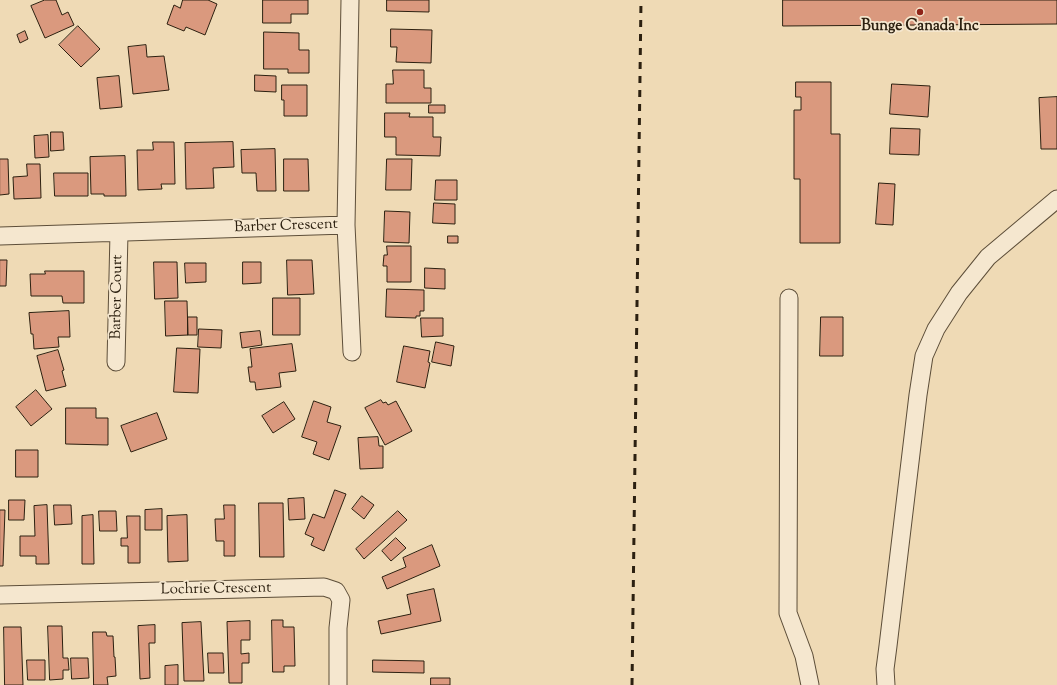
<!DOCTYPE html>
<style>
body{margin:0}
canvas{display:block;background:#efdab5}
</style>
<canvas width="1057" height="685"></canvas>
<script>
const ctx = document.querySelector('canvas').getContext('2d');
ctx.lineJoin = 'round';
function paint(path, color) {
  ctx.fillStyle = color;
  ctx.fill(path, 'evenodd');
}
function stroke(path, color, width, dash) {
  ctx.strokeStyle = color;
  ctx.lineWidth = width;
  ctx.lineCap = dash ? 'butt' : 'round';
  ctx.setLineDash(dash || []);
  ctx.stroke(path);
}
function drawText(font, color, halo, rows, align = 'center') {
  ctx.font = font + ' "Sorts Mill Goudy",serif';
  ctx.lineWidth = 3.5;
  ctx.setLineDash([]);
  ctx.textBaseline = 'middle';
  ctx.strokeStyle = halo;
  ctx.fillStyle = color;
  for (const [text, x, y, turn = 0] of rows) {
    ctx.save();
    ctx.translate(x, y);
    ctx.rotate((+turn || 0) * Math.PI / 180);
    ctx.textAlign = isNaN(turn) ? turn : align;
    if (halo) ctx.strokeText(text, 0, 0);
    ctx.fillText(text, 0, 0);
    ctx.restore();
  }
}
const building = new Path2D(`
 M45 0H56L62 15 68 12 74 25 45 38 31 6Z
 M183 0H208L217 4 205 35 186 27 184 31 167 24 174 5 180 8Z
 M263 0H308V14H291V23H263Z
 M387 0H429V12L387 11Z
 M783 0H1057V24L783 26Z
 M78 26 100 49 81 67 59 45Z
 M391 29 432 30 431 63 396 62 397 47H391Z
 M25 31 28 39 20 43 17 35Z
 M264 32 299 33V50H309V73H288V69H264Z
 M146 45 147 57 164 56 169 90 133 94 128 47Z
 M393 70H424V88H431V103H386V84H393Z
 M255 75 276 76V92L255 91Z
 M119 76 122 107 100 109 97 78Z
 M796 82H831V134H840V243H800V179H794V110H801V97H796Z
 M892 84 930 86 928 117 890 114Z
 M282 85H307V116H284V100H282Z
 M1057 97V149H1041L1039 98Z
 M429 105H445V113H429Z
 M385 113H410L409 117H433V137H441L440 156 396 155V137H385Z
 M891 128 920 129 919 155 890 154Z
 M51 132H63L64 150 51 151Z
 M48 135 49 157 35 158 34 136Z
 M153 142H174L175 184H161L162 189 138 190 137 150H153Z
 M233 142 234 167 213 168 214 188 186 189 185 143Z
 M275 149 276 191H257L256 173H242L241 150Z
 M125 156 126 196H104V194H91L90 157Z
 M0 159H8L9 194 0 195Z
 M284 159H308L309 191H284Z
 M387 159H412L411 190H386Z
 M27 164H40L41 198 14 199 13 177 27 176Z
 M54 173H88V196H55Z
 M436 180H457V200H435Z
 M879 183 895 184 893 225 876 224Z
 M434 203 455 204V224L433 223Z
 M385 211 410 212 409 243 384 242Z
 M448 236H458V243H448Z
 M387 246H411V282H387V266H383L384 255H387Z
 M0 260H7L6 286H0Z
 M287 260H312L314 294 288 295Z
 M154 262H177L178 298 155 299Z
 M243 262H261V283L243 284Z
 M185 263H206V282L186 283Z
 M425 268 445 269V289L425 288Z
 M45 271H84V303H63L62 296H31L30 274H45Z
 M387 289 424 290V311H420V316H416V318L386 317Z
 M273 298H300V335H273Z
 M165 301H187L188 335 166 336Z
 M69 311 70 337H58L59 347 34 349 33 334H31L29 313Z
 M188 317H197V335H188Z
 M821 317H843V356H820Z
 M421 318H443V336L422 337Z
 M199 329 222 330 221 348 198 347Z
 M260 331 262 345 242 348 240 333Z
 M436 342 454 346 451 366 432 362Z
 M292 344 296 371 279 373 281 387 256 390 255 382H250L248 367H252L250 349Z
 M404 346 430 351 428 362 430 363 425 388 397 382Z
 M177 348 200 349 198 393 174 392Z
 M58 350 64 370 62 371 66 386 46 391 37 356Z
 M36 390 52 409 31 426 16 407Z
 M381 400 383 403 386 402 388 405 396 401 412 431 385 445 365 408Z
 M314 401 331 407 327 422 341 426 329 460 313 454 317 442 302 437Z
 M284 402 295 419 273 433 262 416Z
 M66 408H96V418H108V445L66 444Z
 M157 413 167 439 131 452 121 426Z
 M378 437 379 446H383V468L360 469 358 438Z
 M16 450H38V477H16Z
 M335 490 346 494 324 551 311 545 314 538 305 534 313 514 324 518Z
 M362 496 374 505 364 519 352 509Z
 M304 498 305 519 289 520 288 499Z
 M9 500H25L24 520H9Z
 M259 503H283L284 557H260Z
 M47 505 49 564H36V556H20V536H35L34 506Z
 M54 505H71L72 524 55 525Z
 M224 505H235V556H224V541H216L215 519H224Z
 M162 509V530H145V510Z
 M0 510H5L3 566H0Z
 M99 511H116L117 531H100Z
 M398 511 407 520 364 559 356 549Z
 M93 515 94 564H82V516Z
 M187 515 188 561 168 562 167 516Z
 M127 516H140V563H128V546H121V538H127Z
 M396 538 406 548 391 561 382 551Z
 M432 545 440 566 387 589 382 577 406 567 403 558Z
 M434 589 441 621 381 634 378 621 411 614 407 595Z
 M272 620H283V627H294L295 666H284V672H273Z
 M250 621V640H241V654L249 653V663H242V683H229L227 622Z
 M201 622 204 681H184L182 623Z
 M155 625V643H149L150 678 140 679 138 626Z
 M48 626H62L63 658H68L69 670H63V679L50 680Z
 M4 627H21L23 685H5Z
 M93 632H106L107 636H113L114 657H115L116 676 107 677 108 685H94Z
 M208 653H223L224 673H209Z
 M71 658H88L89 678 72 679Z
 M27 660H45V680H28Z
 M373 660 424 661V673L373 672Z
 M178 665V685H165V666Z
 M431 678H450V685H431Z`);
const minor = new Path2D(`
 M346 225 352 352
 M0 236 346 225 350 0
 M789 298 788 613 804 656 810 685
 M116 362 119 233
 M0 595 324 587 336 591 341 600 338 628V685
 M886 685 885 669 888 646 918 395 924 356 936 329 959 293 988 257 1057 199`);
const rail = new Path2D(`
 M632 685 641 0`);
const markers = [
 [920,12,4,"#8f2418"]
];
const poiNames = [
 ["Bunge Canada Inc",920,27]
];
const streetNames = [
 ["Barber Crescent",286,227,-2],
 ["Barber Court",118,297,-89],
 ["Lochrie Crescent",216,590,-1]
];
paint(building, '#da997e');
stroke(building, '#2c2010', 1);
stroke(minor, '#5d4e39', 19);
stroke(minor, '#f5e7cf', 17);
stroke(rail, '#2c2010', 3, [7, 7]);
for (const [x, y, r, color] of markers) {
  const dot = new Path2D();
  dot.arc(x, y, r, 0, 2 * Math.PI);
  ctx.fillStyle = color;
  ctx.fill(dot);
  stroke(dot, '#f5e7cf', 1.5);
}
drawText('bold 15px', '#2c2010', '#f5e7cf', poiNames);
drawText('15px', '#2c2010', '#f5e7cf', streetNames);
</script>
